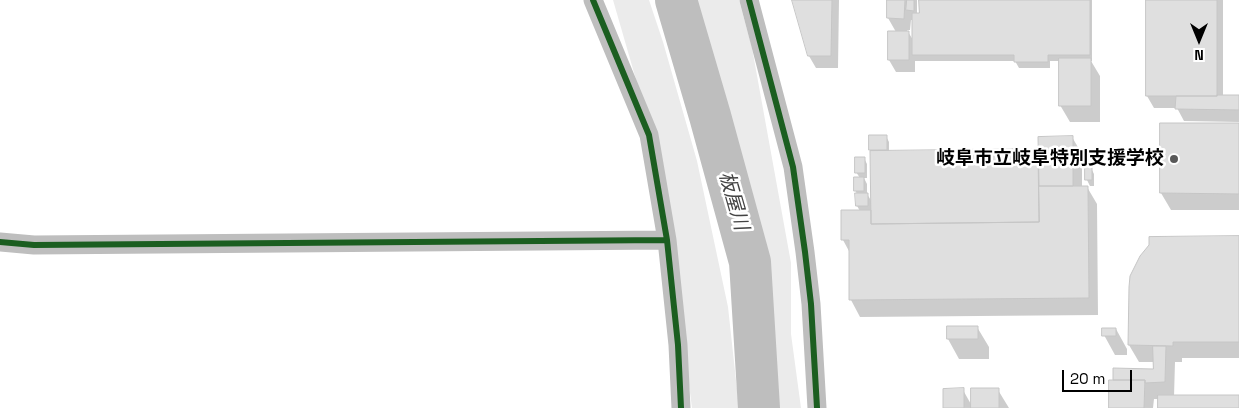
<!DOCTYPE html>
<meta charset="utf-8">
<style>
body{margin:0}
#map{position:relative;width:1239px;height:408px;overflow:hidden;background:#fff;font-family:"Space Grotesk",sans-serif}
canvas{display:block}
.north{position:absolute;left:1174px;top:15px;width:50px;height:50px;-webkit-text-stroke:4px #fff;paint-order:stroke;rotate:180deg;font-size:14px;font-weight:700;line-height:20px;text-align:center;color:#000}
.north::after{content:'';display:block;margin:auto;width:18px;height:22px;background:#000;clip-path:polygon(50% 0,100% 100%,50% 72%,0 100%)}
.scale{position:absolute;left:1062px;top:370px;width:70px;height:22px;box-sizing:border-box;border:2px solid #000;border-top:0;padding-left:6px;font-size:15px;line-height:18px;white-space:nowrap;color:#000;-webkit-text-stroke:4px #fff;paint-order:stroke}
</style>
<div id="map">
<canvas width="1239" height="408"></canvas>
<div class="north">N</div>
<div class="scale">20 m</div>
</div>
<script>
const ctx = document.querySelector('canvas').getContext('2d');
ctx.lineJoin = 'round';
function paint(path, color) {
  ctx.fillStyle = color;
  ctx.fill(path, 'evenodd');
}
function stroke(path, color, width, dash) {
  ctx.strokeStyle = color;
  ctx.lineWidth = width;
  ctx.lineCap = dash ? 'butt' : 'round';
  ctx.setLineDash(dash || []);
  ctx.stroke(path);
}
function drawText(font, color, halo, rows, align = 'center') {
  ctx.font = font + ' "Space Grotesk","Noto Sans JP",sans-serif';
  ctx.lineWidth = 5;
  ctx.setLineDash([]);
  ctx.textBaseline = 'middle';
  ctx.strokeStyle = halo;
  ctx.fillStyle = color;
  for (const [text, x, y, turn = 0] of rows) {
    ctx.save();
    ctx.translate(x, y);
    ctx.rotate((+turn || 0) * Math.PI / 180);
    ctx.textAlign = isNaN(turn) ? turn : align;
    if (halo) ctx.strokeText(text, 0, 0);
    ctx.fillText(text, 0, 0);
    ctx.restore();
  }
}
const green = new Path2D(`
 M613 0H649L663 42 697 161 728 307 739 408H692L661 166Z
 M691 0H739L752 48 791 263V334L801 408H780L722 96Z`);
const shadow = new Path2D(`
 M794 0H839L838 68H816L809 56Z
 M888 0H917V14H920V0H1092V61H1091L1100 76V122H1070L1060 105V61H1050V68H1019L1015 61H915V72H896L889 60 896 32 888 18ZM911 20H913V40L907 30H910Z
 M1147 0H1223V96H1239V122L1184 121 1177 108H1154L1147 96Z
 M1239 124V210H1171L1161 193Z
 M886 136 889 142V152L1038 151 1040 154 1072 137 1082 154V187H1087L1097 204 1098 315 860 317 851 300 850 253 843 240 860 211 857 206V194L855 190 860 178 856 172 864 158 867 164V178H864L867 184V194L872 202 871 151 870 150Z
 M1087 168H1091L1094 174V186H1090L1087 180Z
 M1239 237V358H1182V362H1175L1174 397H1239V408H1159V399H1154L1153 408H1110L1154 370V362H1139L1129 345Z
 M977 327 989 347V359H959L948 339Z
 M1116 329 1127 349V355H1115L1104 335Z
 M963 390 972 406 998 390 1009 408H944Z`);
const river = new Path2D(`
 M676 0 710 116 750 262 759 408`);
const building = new Path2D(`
 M792 0H832L831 56H808Z
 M887 0H905L904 19 887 18Z
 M907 0H914V11L906 10Z
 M919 0H1090V55H1048V62H1014V55H912V13H919Z
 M1146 0H1217V96H1146Z
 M888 31H909V60H888Z
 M1059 58H1091V106H1059Z
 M1217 95H1239V110L1175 109 1176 96H1217Z
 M1160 123H1239V194L1160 193Z
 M869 135H887V150H869Z
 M1073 136V186H1039L1038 137Z
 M1038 149 1039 222 871 224 870 151Z
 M855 157H865V173H855Z
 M1085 166H1092V180H1085Z
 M854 177H864V191H854Z
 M1039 186H1088L1089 298 849 300V240H841V210H871V224L1039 222Z
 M855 193H868V206H856Z
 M1239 236V342H1173V346L1128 345 1129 287 1130 276 1140 256 1149 245V237Z
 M947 326H978V339H947Z
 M1102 328H1116V336H1102Z
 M1153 346H1166L1165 382 1145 383V380H1113V368L1153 369Z
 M1109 380H1145L1144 408H1109Z
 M964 388V408H943V389Z
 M971 388H999V408H971Z
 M1158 395H1239V408H1158Z`);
const minor = new Path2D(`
 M593 0 649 135 667 240 678 345 681 408
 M749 0 793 167 805 252 811 304 817 408
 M0 242 34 245 667 240`);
const cycleway = new Path2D(`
 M593 0 649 135 667 240 678 345 681 408
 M749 0 793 167 805 252 811 304 817 408
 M0 242 34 245 667 240`);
const markers = [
 [1174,159,5,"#595959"]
];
const poiNames = [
 ["岐阜市立岐阜特別支援学校",1164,159]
];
const waterNames = [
 ["板屋川",733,201,74]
];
paint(green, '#ebebeb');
paint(shadow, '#0003');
stroke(river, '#bebebe', 42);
paint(building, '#dfdfdf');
stroke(building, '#c6c6c6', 1);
stroke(minor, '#bebebe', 19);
stroke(cycleway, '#1b5e20', 6);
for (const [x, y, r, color] of markers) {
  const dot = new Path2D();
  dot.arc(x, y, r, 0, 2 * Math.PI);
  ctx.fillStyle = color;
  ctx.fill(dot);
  stroke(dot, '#fff', 2);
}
drawText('bold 19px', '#000', '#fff', poiNames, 'right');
drawText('italic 20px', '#434343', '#fff', waterNames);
</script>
